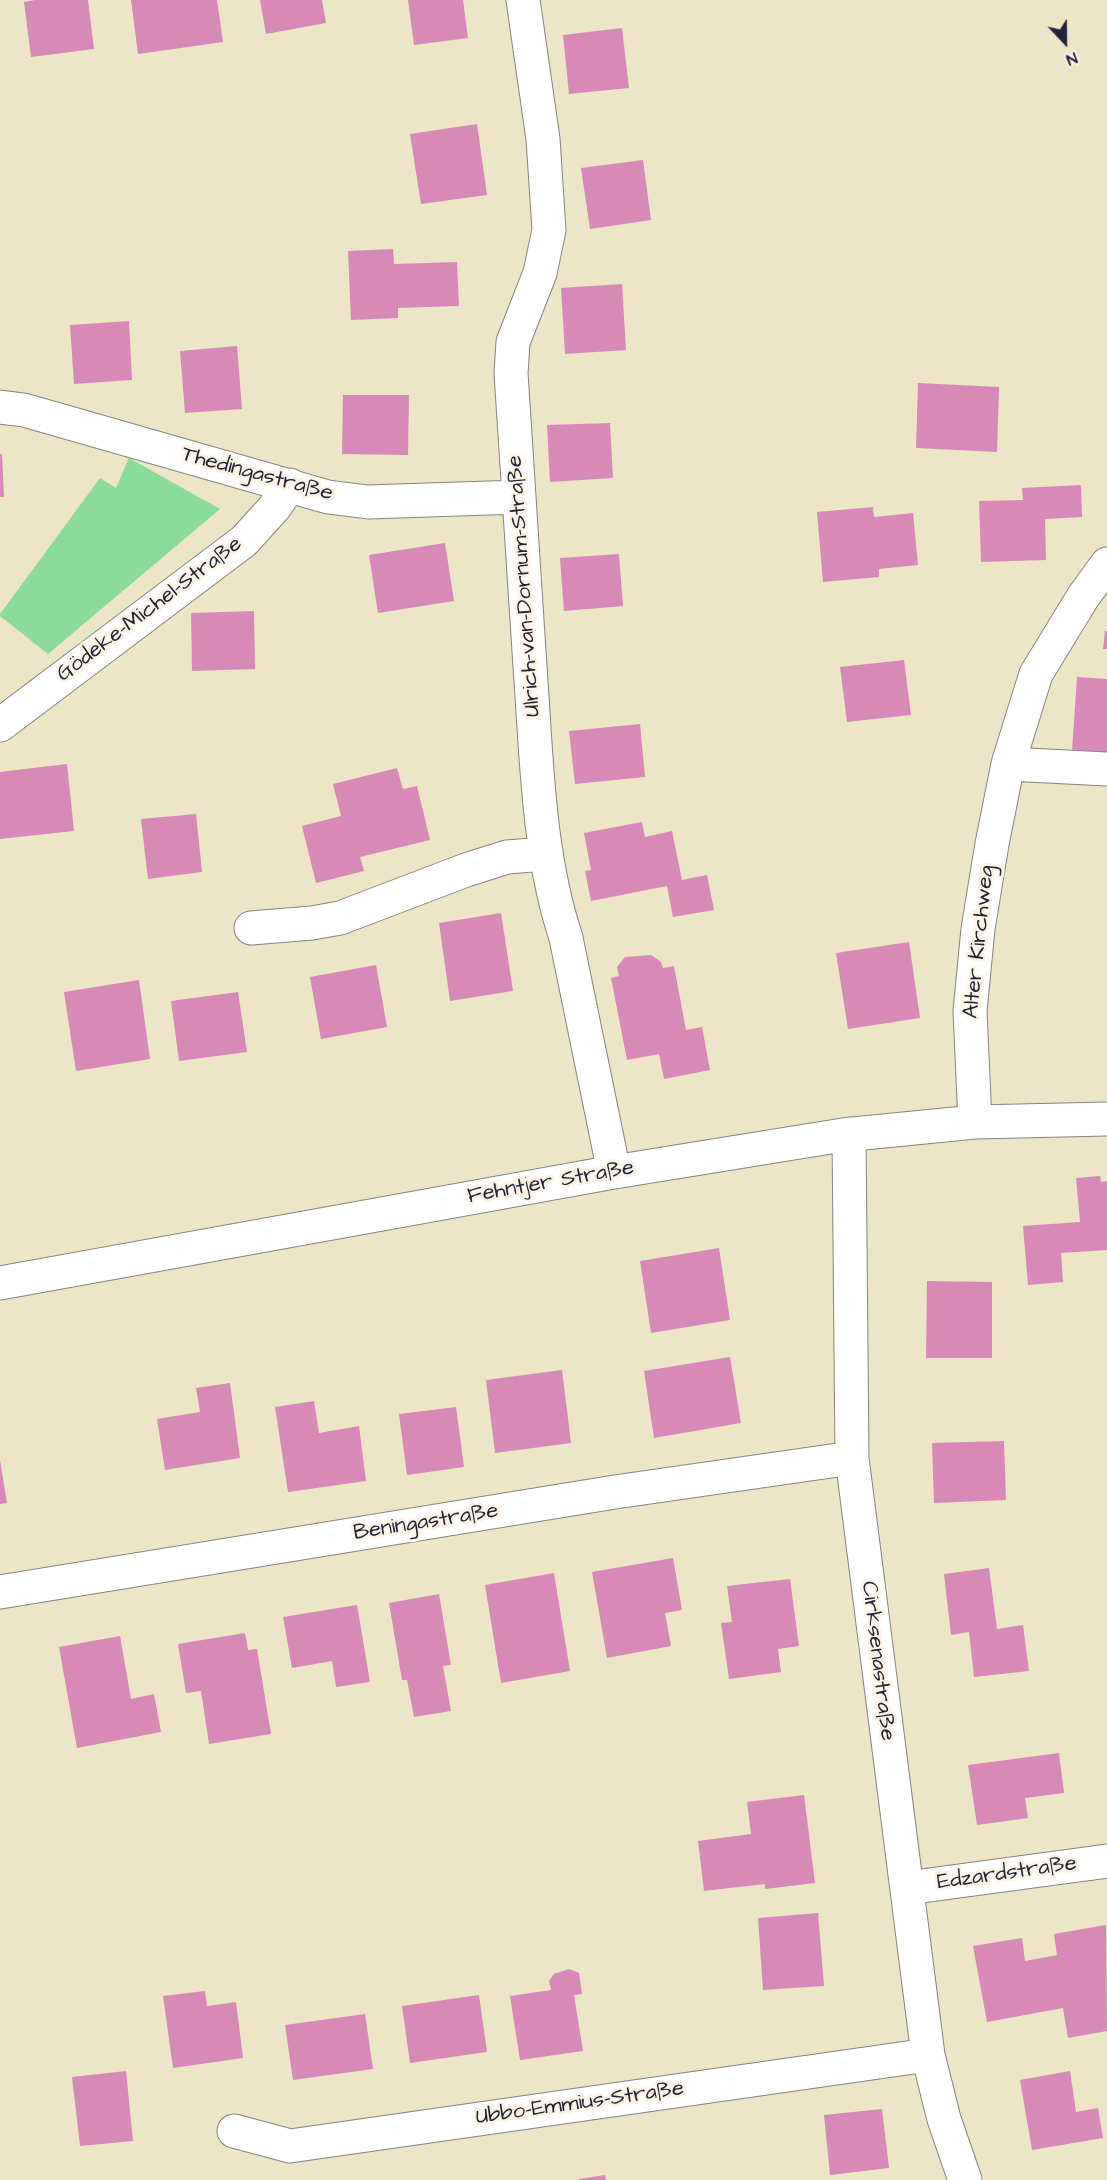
<!DOCTYPE html>
<meta charset="utf-8">
<style>
body{margin:0}
#map{position:relative;width:1107px;height:2180px;overflow:hidden;background:#ece5c6;font-family:"Architects Daughter",sans-serif}
canvas{display:block}
.north{position:absolute;left:1035px;top:12px;width:60px;height:60px;-webkit-text-stroke:4px #fcf5e5;paint-order:stroke;rotate:158deg;font-size:16px;font-weight:700;line-height:24px;text-align:center;color:#22223b}
.north::after{content:'';display:block;margin:auto;width:21px;height:27px;background:#22223b;clip-path:polygon(50% 0,100% 100%,50% 72%,0 100%)}
</style>
<div id="map">
<canvas width="1107" height="2180"></canvas>
<div class="north">N</div>
</div>
<script>
const ctx = document.querySelector('canvas').getContext('2d');
ctx.lineJoin = 'round';
function paint(path, color) {
  ctx.fillStyle = color;
  ctx.fill(path, 'evenodd');
}
function stroke(path, color, width, dash) {
  ctx.strokeStyle = color;
  ctx.lineWidth = width;
  ctx.lineCap = dash ? 'butt' : 'round';
  ctx.setLineDash(dash || []);
  ctx.stroke(path);
}
function drawText(font, color, halo, rows, align = 'center') {
  ctx.font = font + ' "Architects Daughter",sans-serif';
  ctx.lineWidth = 6;
  ctx.setLineDash([]);
  ctx.textBaseline = 'middle';
  ctx.strokeStyle = halo;
  ctx.fillStyle = color;
  for (const [text, x, y, turn = 0] of rows) {
    ctx.save();
    ctx.translate(x, y);
    ctx.rotate((+turn || 0) * Math.PI / 180);
    ctx.textAlign = isNaN(turn) ? turn : align;
    if (halo) ctx.strokeText(text, 0, 0);
    ctx.fillText(text, 0, 0);
    ctx.restore();
  }
}
const green = new Path2D(`
 M129 458 220 509 48 654 0 616V614L100 478 116 488Z`);
const building = new Path2D(`
 M35 0H88L94 49 31 57 24 2Z
 M131 0H217L223 42 138 54Z
 M260 0H322L326 23 266 34Z
 M408 0H463L468 38 414 45Z
 M622 28 629 88 569 94 563 35Z
 M477 124 487 195 421 204 410 134Z
 M643 160 651 220 590 229 581 168Z
 M393 249 394 264 457 262 459 306 398 308V318L351 320 348 251Z
 M622 284 626 350 565 354 561 288Z
 M129 321 132 380 74 384 70 325Z
 M237 346 242 409 185 413 180 351Z
 M918 383 999 387 997 452 916 448Z
 M343 395H409L408 455 342 454Z
 M610 423 613 478 550 482 547 425Z
 M0 454H2L4 497H0Z
 M1081 485 1082 517 1045 519 1046 560 981 562 979 501 1023 500 1022 488Z
 M873 507 874 517 913 513 918 565 879 569V577L823 582 817 512Z
 M445 543 454 601 378 613 369 555Z
 M619 554 623 606 564 611 560 558Z
 M254 611 255 669 192 671 191 613Z
 M1105 631H1107V649H1103Z
 M904 660 911 715 847 722 840 667Z
 M1077 677 1107 679V754L1072 751Z
 M640 724 645 777 575 784 569 731Z
 M67 764 74 831 0 839V772Z
 M397 768 403 789 417 786 430 840 360 857 364 871 316 883 302 826 341 816 333 784Z
 M196 814 202 872 148 879 141 819Z
 M642 822 645 837 672 831 682 880 707 875 714 910 673 917 667 886 591 901 585 871 591 870 584 833Z
 M501 913 513 991 450 1001 439 923Z
 M909 942 920 1018 848 1029 836 953Z
 M651 955 661 962 663 968 674 966 686 1030 702 1027 710 1070 664 1079 659 1054 627 1060 611 978 619 976 617 967 625 957Z
 M376 965 387 1027 321 1039 310 977Z
 M139 980 150 1059 76 1071 64 992Z
 M238 992 247 1052 179 1061 171 1001Z
 M1100 1176 1101 1182 1107 1181V1250L1061 1253 1063 1282 1028 1285 1023 1226 1080 1222 1076 1178Z
 M719 1248 730 1320 651 1333 640 1261Z
 M927 1281 992 1282V1358H926Z
 M730 1357 741 1423 654 1438 644 1371Z
 M562 1370 571 1443 495 1453 486 1380Z
 M230 1383 240 1458 165 1470 157 1419 200 1412 196 1388Z
 M314 1401 319 1433 359 1426 366 1481 288 1492 275 1407Z
 M456 1407 464 1467 407 1475 399 1414Z
 M1004 1441 1006 1500 934 1503 932 1443Z
 M0 1460 7 1503 0 1504Z
 M673 1558 682 1610 665 1613 671 1646 607 1658 592 1572Z
 M989 1568 997 1629 1023 1625 1029 1671 974 1677 969 1632 951 1635 944 1574Z
 M554 1573 570 1671 501 1683 485 1585Z
 M790 1579 799 1646 778 1649 781 1672 729 1679 721 1623 732 1622 727 1586Z
 M439 1594 451 1665 443 1666 451 1711 414 1717 407 1680H402L389 1603Z
 M357 1605 370 1682 336 1687 332 1661 292 1668 283 1617Z
 M245 1633 248 1650 257 1649 271 1734 209 1744 201 1691 186 1693 178 1644Z
 M120 1636 131 1699 154 1694 161 1732 77 1748 59 1647Z
 M1059 1753 1064 1793 1025 1798 1028 1818 977 1825 968 1765Z
 M804 1795 815 1883 765 1889V1884L704 1891 698 1841 751 1834 747 1802Z
 M818 1913 824 1986 763 1990 758 1918Z
 M1106 1925 1107 2031 1068 2038 1063 2008 987 2022 973 1946 1022 1938 1025 1961 1057 1955 1054 1934Z
 M569 1969 579 1973 582 1994 574 1995 583 2051 520 2060 510 1996 551 1990 549 1981 554 1974Z
 M205 1991 207 2006 236 2002 243 2058 173 2068 163 1996Z
 M479 1995 487 2052 410 2063 402 2006Z
 M365 2014 373 2069 293 2080 285 2025Z
 M126 2071 133 2141 80 2146 72 2077Z
 M1070 2071 1076 2112 1098 2108 1103 2138 1032 2150 1020 2080Z
 M882 2109 889 2168 830 2175 824 2115Z
 M605 2175 606 2180H579V2179Z`);
const minor = new Path2D(`
 M523 0 543 139 549 230 540 273 513 342 511 373C518 476 524 579 531 682 537 768 539 856 566 938L614 1172
 M0 407 24 410 328 497 368 502 519 497
 M0 725 244 541 274 508 290 485
 M1008 764 1107 769
 M251 928 312 923 340 918 466 870 507 857 545 854
 M975 1122 970 1011 978 929 992 844 1008 764 1036 674 1083 597 1107 564
 M849 1134 852 1458 928 2055 944 2119 965 2180
 M0 1283 614 1172 843 1135 975 1122 1107 1119
 M0 1592 615 1492 852 1458
 M907 1888 1107 1861
 M234 2131 290 2146 928 2055`);
const streetNames = [
 ["Thedingastraße",257,475,15],
 ["Ulrich-van-Dornum-Straße",525,586,-94],
 ["Gödeke-Michel-Straße",150,610,-37],
 ["Alter Kirchweg",980,942,-84],
 ["Fehntjer Straße",551,1183,-10],
 ["Beningastraße",426,1523,-9],
 ["Cirksenastraße",877,1661,83],
 ["Edzardstraße",1007,1874,-8],
 ["Ubbo-Emmius-Straße",580,2104,-8]
];
paint(green, '#8ada9a');
paint(building, '#d78ab7');
stroke(minor, '#878480', 35);
stroke(minor, '#fff', 33);
drawText('22px', '#22223b', '#fcf5e5', streetNames);
</script>
